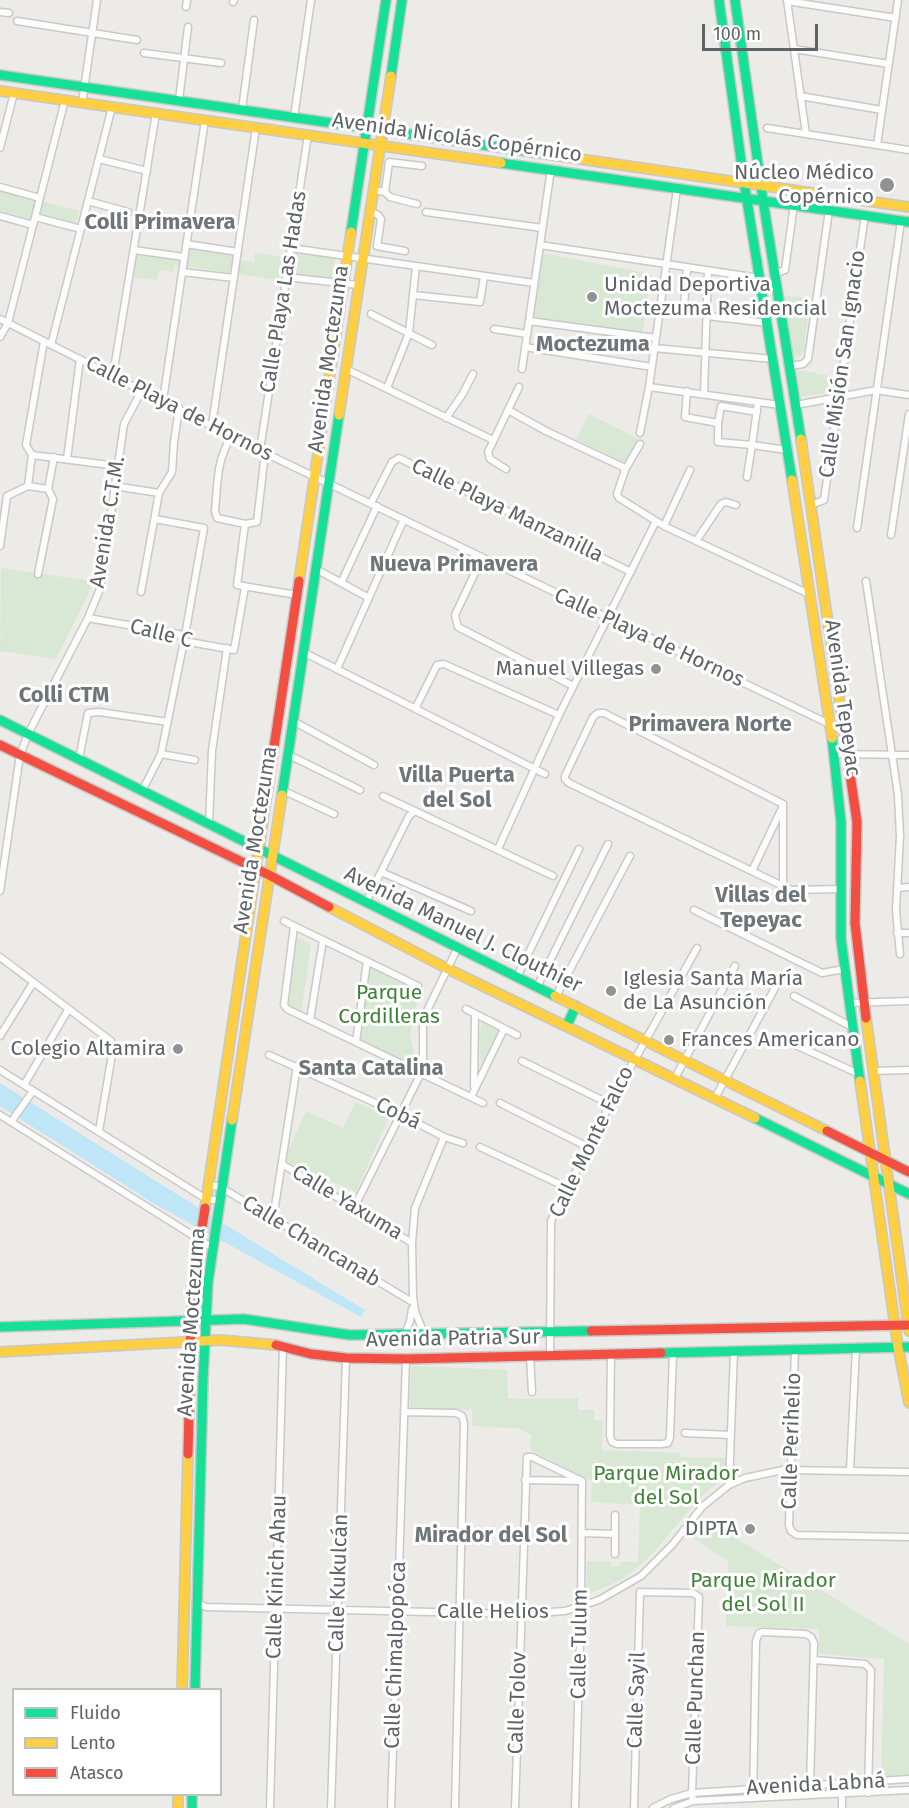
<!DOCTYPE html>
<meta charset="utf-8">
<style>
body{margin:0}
#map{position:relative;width:909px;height:1808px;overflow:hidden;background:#edebe8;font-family:"Fira Sans",sans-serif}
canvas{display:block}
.legend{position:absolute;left:12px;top:1688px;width:210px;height:108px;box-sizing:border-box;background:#fff;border:2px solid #bfc1c2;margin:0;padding:8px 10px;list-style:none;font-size:18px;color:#5e6366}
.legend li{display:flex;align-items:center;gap:12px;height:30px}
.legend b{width:30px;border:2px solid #bfc1c2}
.scale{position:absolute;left:702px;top:24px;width:116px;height:27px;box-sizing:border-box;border:3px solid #5e6366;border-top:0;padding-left:8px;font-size:18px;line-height:21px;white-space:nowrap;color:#5e6366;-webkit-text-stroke:4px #fff;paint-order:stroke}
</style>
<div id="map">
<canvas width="909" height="1808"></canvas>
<ul class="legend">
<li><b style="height:8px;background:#16e098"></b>Fluido</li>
<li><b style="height:8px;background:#ffcf43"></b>Lento</li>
<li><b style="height:8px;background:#f24e42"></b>Atasco</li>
</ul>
<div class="scale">100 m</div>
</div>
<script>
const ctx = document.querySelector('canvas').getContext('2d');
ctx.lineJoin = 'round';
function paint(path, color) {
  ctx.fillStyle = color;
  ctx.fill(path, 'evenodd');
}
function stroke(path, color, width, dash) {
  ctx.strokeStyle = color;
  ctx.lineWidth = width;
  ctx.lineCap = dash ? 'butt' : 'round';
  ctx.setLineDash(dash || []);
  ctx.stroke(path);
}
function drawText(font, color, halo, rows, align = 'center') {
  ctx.font = font + ' "Fira Sans",sans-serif';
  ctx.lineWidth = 6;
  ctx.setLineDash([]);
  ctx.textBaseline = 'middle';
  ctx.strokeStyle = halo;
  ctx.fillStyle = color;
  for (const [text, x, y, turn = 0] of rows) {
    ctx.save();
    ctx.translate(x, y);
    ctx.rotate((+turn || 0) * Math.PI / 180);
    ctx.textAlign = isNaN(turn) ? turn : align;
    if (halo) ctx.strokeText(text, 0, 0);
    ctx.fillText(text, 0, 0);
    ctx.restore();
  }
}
const green = new Path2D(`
 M0 190 79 211 73 232 0 213Z
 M137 246 188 254 190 246 242 254 241 260 254 262 255 253 292 258 293 252 335 258 332 279 280 273 279 280 175 265 173 272 159 270 157 280 132 277Z
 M542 253 651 274 642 336 532 321Z
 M784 296 810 298 804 351 798 358 790 354Z
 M794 369 836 377 834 392 798 397Z
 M589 414 639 439 627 464 576 439Z
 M1 568 92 581 91 588 56 659 0 651Z
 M293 935 311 944 301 1015 284 1005Z
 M367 961 420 989 410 1034 418 1072 356 1042Z
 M482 1020 501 1029 481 1067 479 1038Z
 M355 1102 389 1117 356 1192 284 1160 306 1111 343 1128Z
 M411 1366 507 1370 508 1399 578 1398V1410H594V1420L603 1421 602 1450 680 1453 681 1457 727 1458V1476C686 1503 666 1548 628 1575 615 1584 600 1589 586 1595L587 1561 611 1562V1566H620L621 1562H638L640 1505 591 1502 592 1481 530 1450 531 1435 518 1428 472 1426V1410L410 1407Z
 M703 1518 909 1644V1775L881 1776 884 1659 819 1654V1629L726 1626 728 1561 688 1535Z`);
const water = new Path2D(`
 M0 1083C121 1159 242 1236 365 1310L361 1317 153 1203 0 1106Z`);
const street = new Path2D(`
 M787 0 806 134
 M787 1 896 18
 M233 2 234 0
 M186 7 187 0
 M0 12 9 13
 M17 21 137 40
 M794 49 889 64
 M144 53 221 63
 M800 96 882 110
 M179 100 188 27
 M82 103 97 0
 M242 109 254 20
 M294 117 311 0
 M767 128 909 150
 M877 145 898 0
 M0 148 14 93
 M99 159 147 171
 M0 187 40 198
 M373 190 385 192 389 162 422 166
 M385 192 390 197 417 204
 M88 201 128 212
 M369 210 378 215 381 219 377 246 405 251
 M426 212 542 228
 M0 216 33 225
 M35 217 81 229
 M186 244 238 252
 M540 245 759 278
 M291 248 534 283
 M134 250 184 257
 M182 272 234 278
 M776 273 785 270 794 205
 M286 277 358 285
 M413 295 480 302 484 276
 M684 306 687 268
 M371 314 432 345
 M707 316 768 323
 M0 319 265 453 846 732
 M529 321 656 338
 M494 329 527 334
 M0 337 8 323 65 100
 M51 345 112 107
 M525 347 652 367
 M654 348 773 359
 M790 366 803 364 808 359 829 210
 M346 369 493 440
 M522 369 551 169
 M113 375 156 113
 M649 387 780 405
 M387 388 409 333 416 266
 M687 391 685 417 718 423V442L752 445 758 402
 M704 393 708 271
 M163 400 205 120
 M796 405 876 390 909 395
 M508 410 546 431 623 467 625 470
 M446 418 462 395 473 374
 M718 423 721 406 757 412
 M212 425 256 128
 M640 433 649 387 677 189
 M232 435C216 462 218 480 215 511L217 518 245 524 257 522 265 453
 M640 444 625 470 617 494 619 498 664 526 809 594
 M260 450 308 135
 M32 455 26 445 44 341
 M32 455 117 466
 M67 459 80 359
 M506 469 490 459 488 452 519 387
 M747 477 752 445 787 450
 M28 486 32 455
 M28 486 48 489
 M114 486 159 493
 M7 496 28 486
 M371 503 392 462 399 458 631 572
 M811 505 824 500 865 215
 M245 524 237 585 297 595
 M664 526 690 470
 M857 528 901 221
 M891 535 909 414
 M696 541 721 504 726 502 736 505
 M0 546 7 496
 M482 558 455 615 458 627 573 686
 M316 569 369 598
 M38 574 53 499 48 489 54 457
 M866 581 898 795 900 836 896 910 900 954
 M341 583 377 506
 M141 592 159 493 172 472 174 442 179 408
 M88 618 179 634 184 641 234 650 245 587
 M303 652 545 774
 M337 669 404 519
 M415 709 437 665 444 664 559 715
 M293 721 374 765
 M161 754 195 760
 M287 754 360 790
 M834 754 909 755
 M79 759 88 713 99 712 168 722
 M282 790 334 814
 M142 791 161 754 184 641 204 528 155 519
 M383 796 553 876
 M783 804 604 713H598L593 717 565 776V779L569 783 791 890 841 889
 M209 824 212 751 227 648
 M498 849 559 715 656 521
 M752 871 782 808
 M381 872 471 911
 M783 886V804
 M898 888 909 887
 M0 891 20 755 28 734 88 618 100 589 124 424 142 390
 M366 902 409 816 414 812
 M694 910 822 973 844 969
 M284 921 418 986
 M294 926 284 1005 287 1009 483 1103
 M897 933H909
 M0 957 111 1041 113 1049 99 1131
 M517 977 579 849
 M537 987 608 844
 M556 996 630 856
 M794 996 852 1027
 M849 1003 909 1001
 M466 1009 517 1035
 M310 1020 323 940
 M0 1036 33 983
 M778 1037 859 1074
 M356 1042 367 961
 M269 1055 400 1114 444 1137 463 1143
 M522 1061 610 1104
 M0 1070 206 1199 220 1201
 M874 1071 909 1070
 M675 1078 735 966
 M24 1085 68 1010
 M474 1086 475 1015
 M471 1097 504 1029
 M715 1098 775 988
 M500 1103 588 1147
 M0 1115 213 1248
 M11 1122 33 1091
 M480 1147 568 1188
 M282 1164 412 1243
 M208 1184 222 1188 414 1303
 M354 1208 423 1069V1019L458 947
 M273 1219 297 1066
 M405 1334 410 1321 412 1309
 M424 1334 415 1311 413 1297 412 1243 415 1208 444 1137
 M795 1349 789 1525 791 1531 797 1535 909 1537
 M611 1354 610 1436 612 1442 617 1444H662L668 1443 670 1437 673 1353
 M550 1355 551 1221 610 1104 697 948
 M530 1356 532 1392
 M404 1412 456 1413 462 1416 464 1423 455 1808
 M685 1433 731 1435
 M850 1471 856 1348
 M525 1480 581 1481
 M729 1485 734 1351
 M582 1533 615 1534
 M615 1554V1515
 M640 1592 693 1593 699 1597 692 1793 693 1801
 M198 1603 206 1607 521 1614 565 1611 599 1600 641 1576 673 1544 702 1507 729 1485 745 1478 783 1470 909 1472
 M814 1660 865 1664 871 1670 868 1793
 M753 1798 756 1641 759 1633 763 1632 806 1634 811 1637 814 1643 810 1785
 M270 1808 283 1346
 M331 1808 346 1358
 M391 1808 406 1359
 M515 1808 527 1457H532L582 1481
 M575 1808 581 1607 582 1481
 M634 1808 640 1592
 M653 1808 671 1799 692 1793 909 1779
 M674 1808 693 1801 909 1790
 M842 1808V1794`);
const fast = new Path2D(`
 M719 0 744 182 792 480
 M735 0 763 200 801 439
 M0 75 546 154
 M391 76 402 0
 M501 163 909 222
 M351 232 386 0
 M0 720 555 996
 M832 738 841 822V939L860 1081
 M282 795 339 415
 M567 1025 576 1006
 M755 1118 909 1194
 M0 1327 244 1319 350 1335 591 1331
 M661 1353 909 1347
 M195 1690 203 1380 208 1282 232 1120
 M192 1794V1808`);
const slow = new Path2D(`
 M0 91 501 163
 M546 154 909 207
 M339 415 391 76
 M801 439 843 725
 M792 480 832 738
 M299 581 351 232
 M329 907 448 969 755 1118
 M555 996 827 1131
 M866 1018 909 1331
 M860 1081 898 1347 909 1403
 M232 1120 282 795
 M205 1208 266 800
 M0 1352 221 1340 276 1345
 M182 1690 188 1454
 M178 1794V1808`);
const jam = new Path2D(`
 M843 725 857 822 855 923 866 1018
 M0 745 269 875 329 907
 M266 800 299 581
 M827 1131 909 1172
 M591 1331 909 1325
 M276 1345 311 1354 346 1358 406 1359 661 1353
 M188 1454 191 1320 194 1280 205 1208`);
const markers = [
 [887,185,8,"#909394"],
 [592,297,6,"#909394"],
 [656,669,6,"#909394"],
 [611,991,6,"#909394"],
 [669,1040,6,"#909394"],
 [178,1049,6,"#909394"],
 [750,1529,6,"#909394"]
];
const streetNames = [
 ["Avenida Nicolás Copérnico",457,138,8],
 ["Calle Playa Las Hadas",284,292,-81],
 ["Avenida Moctezuma",329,359,-82],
 ["Calle Misión San Ignacio",843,364,-82],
 ["Calle Playa de Hornos",179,409,27],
 ["Calle Playa Manzanilla",507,511,26],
 ["Avenida C.T.M.",108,522,-81],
 ["Calle C",161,634,14],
 ["Calle Playa de Hornos",649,638,25],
 ["Avenida Tepeyac",842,698,82],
 ["Avenida Moctezuma",256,840,-81],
 ["Avenida Manuel J. Clouthier",463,930,26],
 ["Cobá",398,1114,26],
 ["Calle Monte Falco",592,1142,-64],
 ["Calle Yaxuma",347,1203,31],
 ["Calle Chancanab",311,1242,31],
 ["Avenida Moctezuma",192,1322,-86],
 ["Avenida Patria Sur",453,1339,-1],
 ["Calle Perihelio",792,1441,-88],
 ["Calle Kinich Ahau",277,1577,-88],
 ["Calle Kukulcán",339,1583,-88],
 ["Calle Helios",493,1612],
 ["Calle Tulum",580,1644,-89],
 ["Calle Chimalpopóca",396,1655,-88],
 ["Calle Punchan",696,1698,-88],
 ["Calle Sayil",637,1700,-88],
 ["Calle Tolov",518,1703,-88],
 ["Avenida Labná",816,1785,-3]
];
const poiNames = [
 ["Núcleo Médico",874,173],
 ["Copérnico",874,197],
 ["Unidad Deportiva",604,285,"left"],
 ["Moctezuma Residencial",604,309,"left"],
 ["Manuel Villegas",644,669],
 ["Iglesia Santa María",623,979,"left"],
 ["de La Asunción",623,1003,"left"],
 ["Frances Americano",681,1040,"left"],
 ["Colegio Altamira",166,1049],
 ["DIPTA",738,1529]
];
const parkNames = [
 ["Parque",389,993],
 ["Cordilleras",389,1017],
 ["Parque Mirador",666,1474],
 ["del Sol",666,1498],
 ["Parque Mirador",763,1581],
 ["del Sol II",763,1605]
];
const neighbourhoodNames = [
 ["Colli Primavera",160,223],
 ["Moctezuma",593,345],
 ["Nueva Primavera",454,565],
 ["Colli CTM",64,696],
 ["Primavera Norte",710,725],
 ["Villa Puerta",457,776],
 ["del Sol",457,801],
 ["Villas del",761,896],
 ["Tepeyac",761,921],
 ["Santa Catalina",371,1069],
 ["Mirador del Sol",491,1536]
];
paint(green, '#d9e8d4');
paint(water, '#bee6f6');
stroke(street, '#c9c9c8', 9);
stroke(fast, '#c7c8c7', 12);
stroke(slow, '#c7c8c7', 12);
stroke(jam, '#c7c8c7', 12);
stroke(street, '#fcfcfc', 6);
stroke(fast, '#16e098', 9);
stroke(slow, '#ffcf43', 9);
stroke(jam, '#f24e42', 9);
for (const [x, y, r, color] of markers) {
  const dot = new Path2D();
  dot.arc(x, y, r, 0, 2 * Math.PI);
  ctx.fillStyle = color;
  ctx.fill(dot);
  stroke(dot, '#fff', 2);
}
drawText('21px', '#5e6366', '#fff', streetNames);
drawText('21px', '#5e6366', '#fff', poiNames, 'right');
drawText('21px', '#408238', '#fff', parkNames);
drawText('bold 22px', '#6f7578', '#fff', neighbourhoodNames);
</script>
